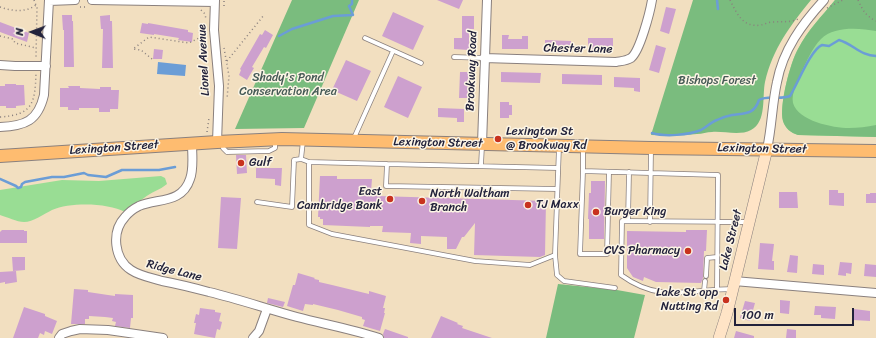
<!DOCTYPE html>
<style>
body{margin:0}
#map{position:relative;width:876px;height:338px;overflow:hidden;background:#f2dfc0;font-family:Sriracha,sans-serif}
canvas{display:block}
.north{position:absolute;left:12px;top:12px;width:40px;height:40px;-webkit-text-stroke:3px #fcf5e5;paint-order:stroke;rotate:271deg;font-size:11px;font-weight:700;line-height:16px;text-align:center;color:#22223b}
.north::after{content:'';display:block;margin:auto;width:14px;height:18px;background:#22223b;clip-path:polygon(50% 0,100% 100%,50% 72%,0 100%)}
.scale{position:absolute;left:734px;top:308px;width:120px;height:18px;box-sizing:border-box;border:2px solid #22223b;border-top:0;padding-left:5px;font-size:12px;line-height:14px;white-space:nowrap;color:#22223b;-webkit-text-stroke:3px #fcf5e5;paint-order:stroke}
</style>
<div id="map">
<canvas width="876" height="338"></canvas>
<div class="north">N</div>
<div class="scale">100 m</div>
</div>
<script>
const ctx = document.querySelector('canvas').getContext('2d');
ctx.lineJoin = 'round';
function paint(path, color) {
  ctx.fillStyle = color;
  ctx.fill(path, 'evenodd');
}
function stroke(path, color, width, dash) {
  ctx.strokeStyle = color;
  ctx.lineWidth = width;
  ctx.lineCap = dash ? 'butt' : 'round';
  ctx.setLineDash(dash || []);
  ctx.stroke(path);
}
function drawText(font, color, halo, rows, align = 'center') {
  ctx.font = font + ' Sriracha,sans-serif';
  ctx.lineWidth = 3;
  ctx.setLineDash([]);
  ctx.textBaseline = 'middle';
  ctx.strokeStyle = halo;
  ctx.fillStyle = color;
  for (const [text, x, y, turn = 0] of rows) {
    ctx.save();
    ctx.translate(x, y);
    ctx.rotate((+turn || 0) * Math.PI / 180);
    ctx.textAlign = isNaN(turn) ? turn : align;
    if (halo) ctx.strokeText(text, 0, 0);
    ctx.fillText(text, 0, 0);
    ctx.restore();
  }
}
const green = new Path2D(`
 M835 0H876V137L798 135C791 133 785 128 783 121 779 106 790 63 798 49 807 31 822 16 835 0Z
 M161 176 165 178 167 184C160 190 151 192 144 198 137 202 133 209 125 212 108 203 71 202 52 210 44 214 33 222 24 222 17 222 7 217 0 215V190L62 180 99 181Z`);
const forest = new Path2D(`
 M292 0H359L304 128 235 129Z
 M693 0H811C790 26 773 48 765 82 762 96 767 122 751 130 740 136 724 131 712 132 707 132 702 134 697 134 682 136 666 135 651 135Z
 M835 0H876V31C859 28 834 26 821 39 812 48 807 61 802 71 798 80 791 93 793 103 798 121 833 128 849 128 858 128 867 127 876 125V137L798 135C791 133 785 128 783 121 779 106 790 63 798 49 807 31 822 16 835 0Z
 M558 284 617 290 645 295 634 338H546Z`);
const water = new Path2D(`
 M158 62 186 65 185 76 157 74Z`);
const stream = new Path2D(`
 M717 0 718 9
 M279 36 292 29 333 16 353 15 349 6 352 4V0
 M652 133C665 137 689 135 701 130 707 127 711 122 717 120 721 118 727 116 732 115 745 113 754 115 759 100 768 95 780 100 790 96 797 85 811 49 822 45L829 46 839 40C853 44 861 56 876 56
 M0 179 16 186 18 188 21 187 22 184 25 182 52 177H64L84 173 88 175 106 177 122 170H159L175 167`);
const building = new Path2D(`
 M437 0H463L459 9Z
 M666 7 676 9 669 34 660 31Z
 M393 12 424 26 413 50 382 36Z
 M62 15H72V21H73L74 67H64V30H63Z
 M110 15V21H112L113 68H102L103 29H101L100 16Z
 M462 16H474V29H469V50L454 49V38H462Z
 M0 22 29 33 27 42 0 32Z
 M142 23 148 24V23L188 30V32L193 33 192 42 178 40 179 38 154 34V35L140 33Z
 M265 30 273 35 266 48 264 47 252 67 254 68 247 80 239 75 241 70 240 69 260 34 262 35Z
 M502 35H509L508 39H522V36H528V49H502Z
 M588 38H613V52H588Z
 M545 40 571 41V51L545 50Z
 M656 45 666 48 659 73 649 70Z
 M154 49 163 50 162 59H153Z
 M346 60 371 71 357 101 332 90Z
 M460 72H470L469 98H459Z
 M501 72 541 73 540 83 501 82Z
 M562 74 602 75V85L562 84Z
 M398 76 422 87 408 118 384 107Z
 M614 77 640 78V92L634 91V88L614 87Z
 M5 84H16V85H24L25 105 16 106V108H6V106H0V86H5Z
 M68 86H80V88L100 89V87H111V90H119L118 109H110V112H99V108H79V110H68V107H60V88H69Z
 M500 102H509V105H512V115H509V118H500Z
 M438 108 464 109V122H457V118L438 117Z
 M236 155H246L247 173 237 174Z
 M256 168H282L281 186 275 185V179L256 178Z
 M320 176H337V179H372L371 191H375L377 196 546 201 545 255 540 257 474 255 475 223 464 237H462L456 249H447V237L421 236V244L410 243 411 233 382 232 383 226H370V227L323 225V219H320V217H318Z
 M591 181H605L604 239H589V219H588L589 193H591Z
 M829 190H838V193H844V206L829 205Z
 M779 192H797L798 208H779Z
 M870 193H876V203H866V194H870Z
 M221 197 241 198 237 249 218 248Z
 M2 230H24V231H27V243H0V232Z
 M686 230H707L706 251H704L703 278 701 283 656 282 644 277 643 281 633 277 627 268V231L686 232Z
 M760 243 774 244 772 261H774V270L758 269Z
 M790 255 798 256 797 273 787 272Z
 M12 257H25V270L13 271Z
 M840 262 852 263 851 274 846 273V276L838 275Z
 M813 264 824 265V275L812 274Z
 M865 264 876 265V277L864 276Z
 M16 271 17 282 5 284V282L0 283V272Z
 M298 273 315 278 314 279 319 280V282L332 285 369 294V291L386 296 383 308H385L384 313H385L380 331 363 326 365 320 362 319V317L338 310 313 304V305L305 304 303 311 287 306 293 285H295Z
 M74 289 88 290V292L108 295 115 296V294L133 295V318H131L130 328 115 326 116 322 112 321 113 318 105 317 89 316V319H85V324H71Z
 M268 298 285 302 283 307 267 303Z
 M780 300 790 301 789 314 780 313Z
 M745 301 755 303 750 321 740 318Z
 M815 306 836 307 835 319 821 318V315H814Z
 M24 307 45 314V316L57 321 52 334 45 331 44 335 40 333 38 338H13Z
 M200 308 215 310V312L221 313 219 321 222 322 220 330 217 329 215 338 194 334 196 323H194L196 314 199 315Z
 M854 309 870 311V321L853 320Z
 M441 316 458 323 457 324 463 326 462 328 492 338H431Z
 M385 329 408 337V338H384L383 334Z
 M787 329 796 330V338H786Z
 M736 331 754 336V338H734Z`);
const path = new Path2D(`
 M34 0 37 8 36 57
 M730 0C737 14 743 28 761 25 765 24 769 22 773 22 782 21 790 23 798 19
 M858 0C863 11 866 16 876 21
 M224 6V0
 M0 7C12 11 25 13 36 5
 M80 7H88
 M827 8 843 0
 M201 10 205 14 206 19
 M0 36 13 39 15 43 36 48
 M224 48 229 76 227 99
 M152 59 141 50 133 49 149 37 189 43 207 34
 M227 61 264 15
 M0 117C33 115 35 103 36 73
 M207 132 209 118`);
const lane = new Path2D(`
 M365 38 421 63
 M454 57 484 58
 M354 138 393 51
 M303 141 301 159 309 162V225L332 234 475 261 530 265 555 255 559 147
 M223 143V148L227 152 269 151 275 148V141
 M583 148V171L718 175 717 289
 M309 162 387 164
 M481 165 482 146
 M583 171 580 254H607L609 172
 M557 189 386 186 387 164 558 168
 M257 202 292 207 294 160 301 159
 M628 221 629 172
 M650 222 651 150
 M555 255 557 275 564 281 615 288
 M706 276 707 258 717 257
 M733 289C689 289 661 304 621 275L622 221 749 222
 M704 291 705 281`);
const street = new Path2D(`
 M92 0 215 2
 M215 0 214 30 219 86 217 142
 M49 1 75 0
 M484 58 616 62C621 61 626 61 631 58 640 51 650 12 652 0
 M0 65 15 66H46
 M0 127C25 126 38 121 44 95L49 0
 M192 143C192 155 194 169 190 179 182 204 157 198 139 206 133 209 129 212 125 217 111 232 114 259 131 270 140 276 152 278 162 281 178 284 194 288 209 292 239 299 267 309 297 317 324 324 352 329 379 338
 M482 144 487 0
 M767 149C772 127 772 104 777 82 783 50 802 24 824 0
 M734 281 876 293
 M59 338 62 334 71 331 80 329 108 330 163 338
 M253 338 259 331 267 309`);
const secondary = new Path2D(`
 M719 338 727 313 767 149`);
const primary = new Path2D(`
 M0 156 217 142 282 139 651 148 876 151`);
const markers = [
 [498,139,4,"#c8321e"],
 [241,163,4,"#c8321e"],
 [390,199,4,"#c8321e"],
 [422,201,4,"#c8321e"],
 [528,205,4,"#c8321e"],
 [596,212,4,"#c8321e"],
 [688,251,4,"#c8321e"],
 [726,300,4,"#c8321e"]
];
const streetNames = [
 ["Chester Lane",578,49,1],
 ["Lionel Avenue",204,60,-93],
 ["Brookway Road",472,71,-88],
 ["Lexington Street",438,143,1],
 ["Lexington Street",114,148,-4],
 ["Lexington Street",762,149,1],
 ["Lake Street",731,240,-76],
 ["Ridge Lane",174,271,14]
];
const parkNames = [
 ["Shady's Pond",288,78],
 ["Conservation Area",288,92],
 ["Bishops Forest",717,81]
];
const poiNames = [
 ["Lexington St",506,132],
 ["@ Brookway Rd",506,146],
 ["Gulf",249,163],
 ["East",382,192,"right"],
 ["Cambridge Bank",382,206,"right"],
 ["North Waltham",430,194],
 ["Branch",430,208],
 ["TJ Maxx",536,205],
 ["Burger King",604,212],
 ["CVS Pharmacy",680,251,"right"],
 ["Lake St opp",718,293,"right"],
 ["Nutting Rd",718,307,"right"]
];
paint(green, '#99dd94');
paint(forest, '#7abc7e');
paint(water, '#6b9dd6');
stroke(stream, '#6b9dd6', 2.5);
paint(building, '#cda0ce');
stroke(lane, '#8a807e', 5.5);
stroke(street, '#8a807e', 10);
stroke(secondary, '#8a807e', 12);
stroke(primary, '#8a807e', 14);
stroke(path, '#8a807e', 1.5, [1, 3]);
stroke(lane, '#fff', 4);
stroke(street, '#fff', 8);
stroke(secondary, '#ffe4c6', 11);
stroke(primary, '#febc70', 12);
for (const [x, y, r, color] of markers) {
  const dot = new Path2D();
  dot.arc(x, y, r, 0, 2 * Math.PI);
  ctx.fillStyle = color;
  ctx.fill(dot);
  stroke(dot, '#fcf5e5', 1.5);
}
drawText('12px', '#22223b', '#fcf5e5', streetNames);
drawText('12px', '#465a56', '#fcf5e5', parkNames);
drawText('12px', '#22223b', '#fcf5e5', poiNames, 'left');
</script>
